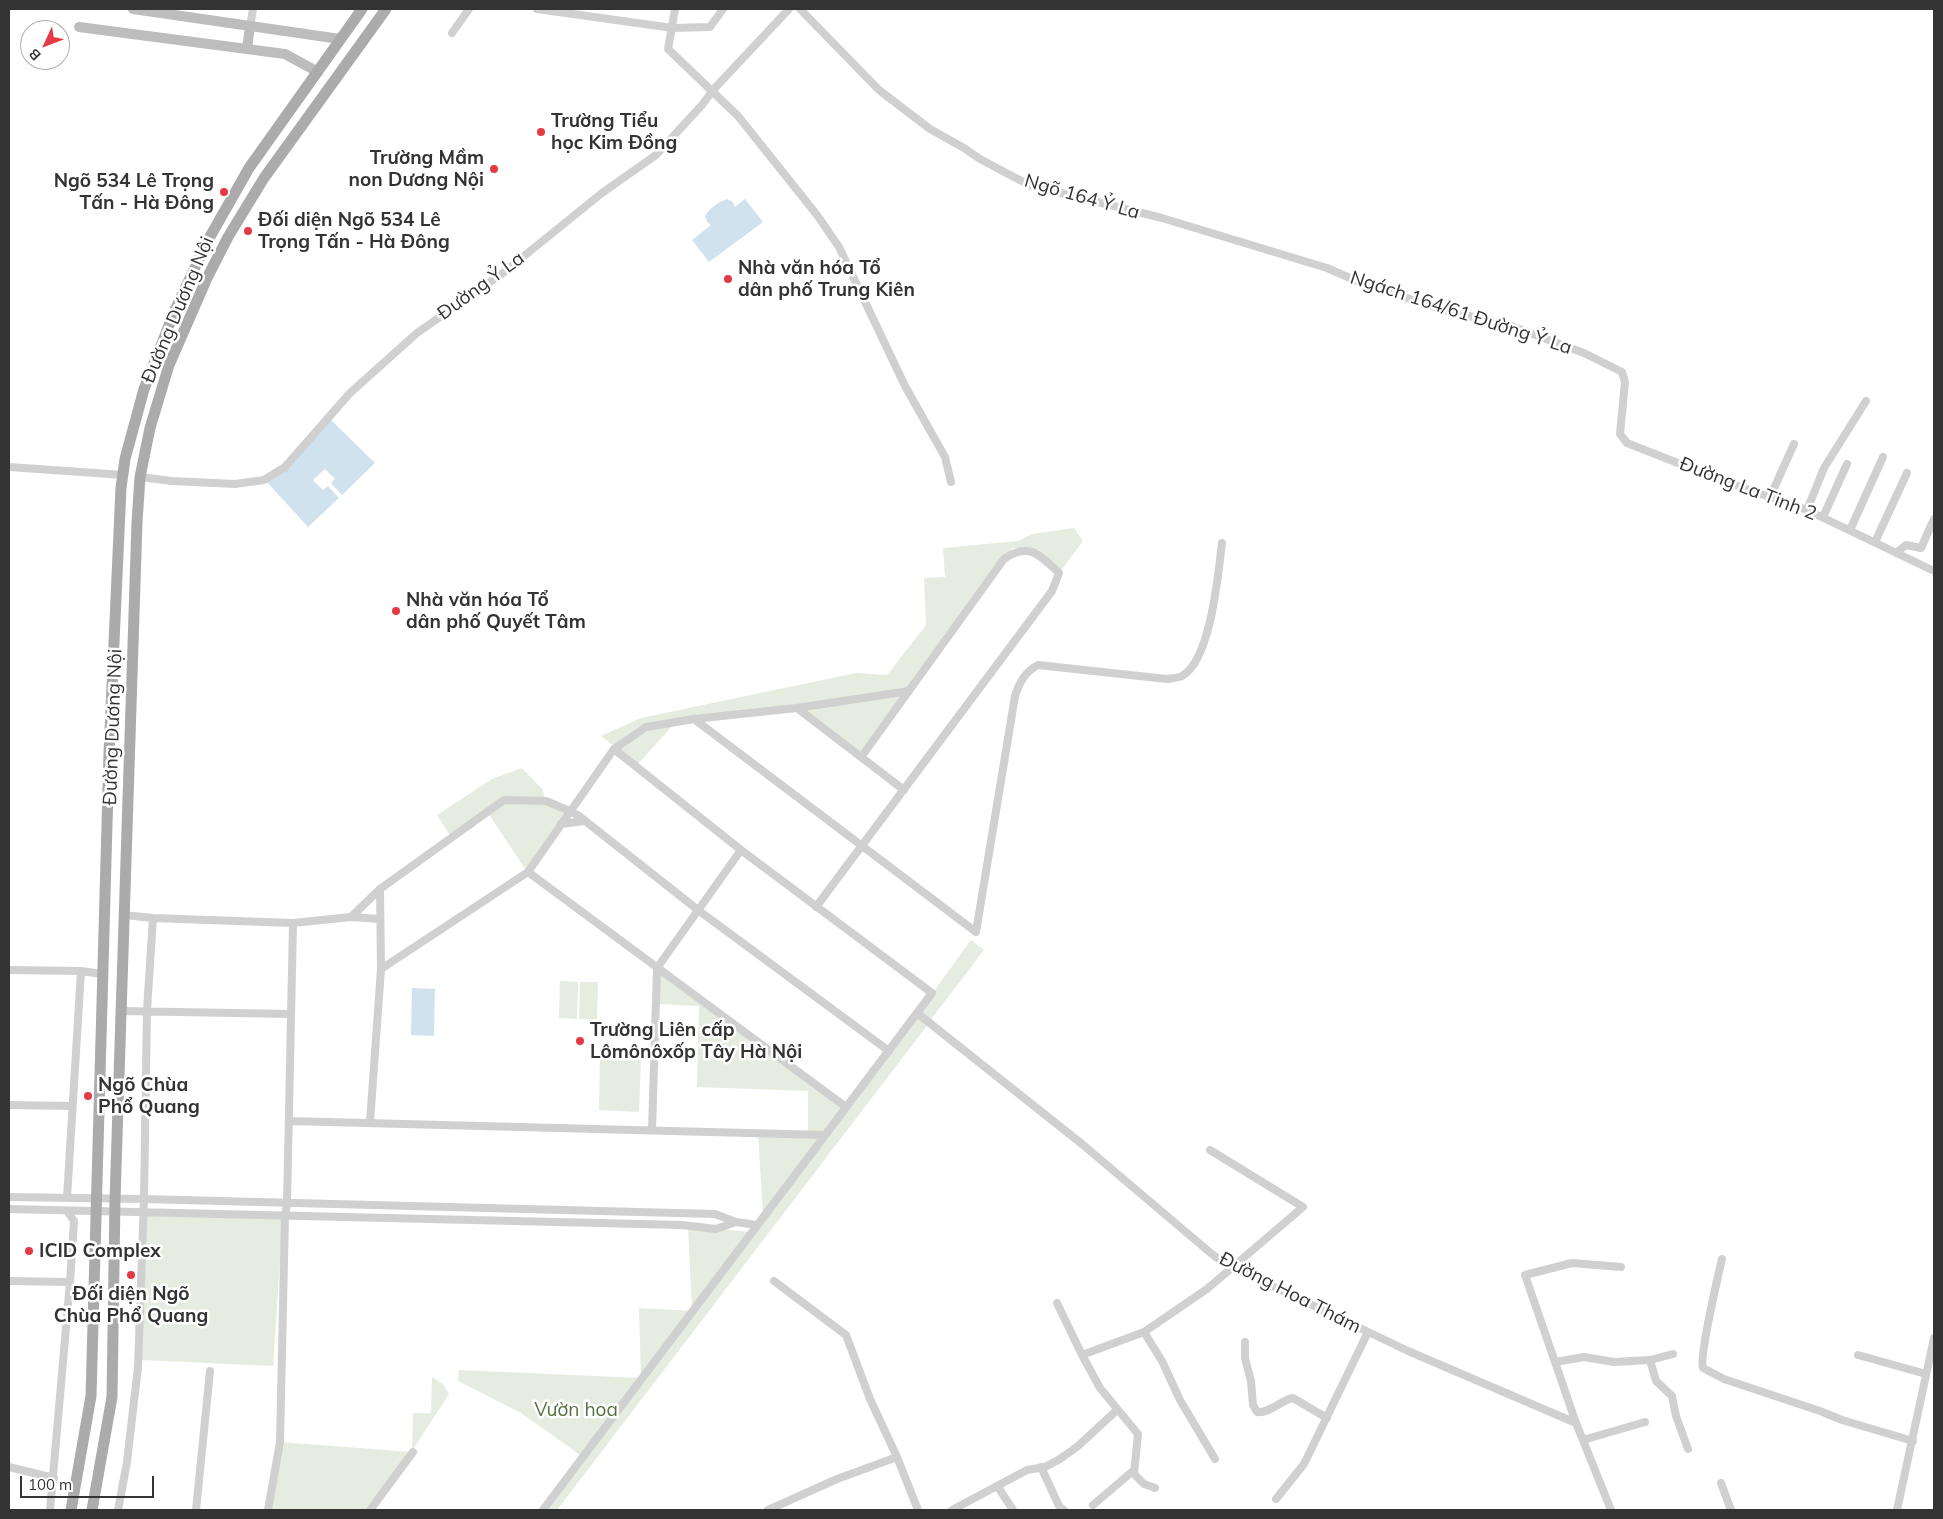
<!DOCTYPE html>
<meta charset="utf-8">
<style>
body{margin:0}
#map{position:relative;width:1943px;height:1519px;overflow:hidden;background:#fff;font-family:Mulish,sans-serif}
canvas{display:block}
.frame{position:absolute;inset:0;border:10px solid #333;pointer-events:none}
.north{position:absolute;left:20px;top:20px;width:50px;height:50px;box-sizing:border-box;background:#fff;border:1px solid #adadad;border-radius:50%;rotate:227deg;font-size:14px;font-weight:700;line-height:20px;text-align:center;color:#333}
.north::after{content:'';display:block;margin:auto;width:18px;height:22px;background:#e63946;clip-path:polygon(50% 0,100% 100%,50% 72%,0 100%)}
.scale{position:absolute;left:20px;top:1476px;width:134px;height:22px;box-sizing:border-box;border:2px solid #333;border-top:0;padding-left:6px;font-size:15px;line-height:18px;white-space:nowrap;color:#333;-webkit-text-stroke:4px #fff;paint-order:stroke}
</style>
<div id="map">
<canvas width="1943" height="1519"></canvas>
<div class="frame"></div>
<div class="north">B</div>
<div class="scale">100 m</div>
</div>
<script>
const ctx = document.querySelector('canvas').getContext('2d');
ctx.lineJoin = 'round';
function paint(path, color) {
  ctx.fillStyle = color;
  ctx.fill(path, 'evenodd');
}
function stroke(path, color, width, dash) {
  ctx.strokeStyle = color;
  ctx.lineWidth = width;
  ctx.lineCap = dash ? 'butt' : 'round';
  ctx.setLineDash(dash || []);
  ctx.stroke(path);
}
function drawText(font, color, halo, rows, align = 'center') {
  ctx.font = font + ' Mulish,sans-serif';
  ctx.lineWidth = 5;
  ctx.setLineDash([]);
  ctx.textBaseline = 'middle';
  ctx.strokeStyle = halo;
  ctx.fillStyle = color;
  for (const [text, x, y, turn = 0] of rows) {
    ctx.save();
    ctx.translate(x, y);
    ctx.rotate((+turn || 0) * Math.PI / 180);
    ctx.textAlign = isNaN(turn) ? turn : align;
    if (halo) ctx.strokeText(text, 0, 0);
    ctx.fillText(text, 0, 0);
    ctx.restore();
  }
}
const green = new Path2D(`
 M1074 528 1083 541 1059 573 1039 550 1013 548 1001 558 908 688 646 727 614 746 601 736 641 718 856 673 887 675 926 625 924 578 945 577 943 548 1018 541 1032 534Z
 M909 691 862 756 798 708Z
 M675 723 637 765 616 749 646 727Z
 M522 768 543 790 545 801 504 800 451 837 437 815 492 779Z
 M504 801 545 802 569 811 527 872 488 813Z
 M971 940 984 950 929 1022 918 1013Z
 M658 969 845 1107 825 1134H808V1091L697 1087 699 1006 657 1004Z
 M560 981 578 982 577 1019 559 1018Z
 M580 982H598L597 1019H579Z
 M917 1014 929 1023 557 1510H543L583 1457 521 1413 458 1381 459 1370 640 1378Z
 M600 1058 641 1059 639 1112 599 1110Z
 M758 1133 823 1136 763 1215Z
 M146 1216 283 1218 273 1366 142 1360Z
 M688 1226 751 1232 692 1310Z
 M639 1308 692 1311 641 1378Z
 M432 1377 444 1385 449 1394 412 1451 413 1413H431Z
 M280 1442 412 1452 370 1510H267Z`);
const water = new Path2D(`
 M727 199 733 202 735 207 745 199 763 222 709 262 692 240 711 225 707 222 705 216C711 207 717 203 727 199Z
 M329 418 375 463 342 495 331 483 335 479 325 469 313 480 323 490 328 486 339 498 308 527 265 480 285 467Z
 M412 988 435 989 434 1036 411 1035Z`);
const street = new Path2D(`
 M537 9 673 28 710 27 723 9
 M675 9 668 49 738 116 817 215 839 247 905 386 945 457 951 482
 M800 9 879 90 930 129 964 148 980 159 1029 185 1162 218 1327 268 1366 285 1448 311 1511 326 1584 353 1622 372 1625 382 1620 434 1627 443 1721 480 1807 510 1934 571
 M250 27 253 9
 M452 33 469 9
 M9 467 124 475
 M140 477 172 481 235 484 264 480 285 467 350 393 417 333 503 273 602 193 656 155 702 105 713 90 789 9
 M1770 497 1794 444
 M1807 510 1824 468 1866 401
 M1823 517 1847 464
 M1850 530 1883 457
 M1875 542 1907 473
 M1896 553 1906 545 1921 548 1934 519
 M797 708 909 691
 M694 719 976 932 1015 696C1020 681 1025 672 1038 665L1167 679C1172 678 1178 678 1182 676 1211 660 1218 574 1222 543
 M614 749 646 727 694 719 797 708 904 790
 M561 824 584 821
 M528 872 846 1107
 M380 889 381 969
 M816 907 1052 591 1059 573C1041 556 1029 541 1004 559L862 756
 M124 915 153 918 293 923 351 917 380 889 504 800 546 801 570 811 579 816 698 910 889 1051
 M351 917 380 919
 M9 970 81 971 102 974
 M121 1011 290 1014
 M917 1013 1082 1144 1213 1255 1231 1268 1241 1271 1408 1351 1576 1423
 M9 1105 72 1106
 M289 1121 825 1135
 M370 1122 381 969 528 872 614 749 741 850 932 993 543 1510
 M652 1130 657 968 741 850
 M9 1197 144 1199 715 1214 736 1222 757 1225
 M67 1198 81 971
 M9 1209 682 1225 716 1229 736 1222
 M1722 1259C1718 1276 1699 1358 1703 1368L1724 1379 1820 1411 1842 1420 1913 1441
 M9 1281 70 1282
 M774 1281 846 1335 870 1399 897 1457 918 1510
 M1057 1303 1082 1355 1100 1388 1138 1434 1134 1474 1144 1484 1155 1488
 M1144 1332 1162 1361 1180 1400 1215 1459
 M1245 1342V1358L1251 1381 1253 1405 1257 1412C1269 1414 1281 1400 1293 1398L1327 1418
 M1082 1355 1144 1332 1207 1289 1303 1207 1210 1150
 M1858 1355 1926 1374
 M1650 1360 1673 1354
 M1555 1362 1584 1357 1614 1362 1650 1360 1656 1381 1672 1396 1676 1416 1688 1449
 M1583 1440 1645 1422
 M9 1467 54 1478
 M1041 1467 1059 1506 1064 1510
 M1721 1483 1731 1510
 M998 1487 1013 1510
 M1276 1499 1304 1464 1368 1332
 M1093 1505 1133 1471
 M50 1510 70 1282 74 1221 67 1211
 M118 1510 127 1462 138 1367 144 1199 147 1010 153 918
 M196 1510 210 1371
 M268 1510 280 1442 285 1216 287 1204 293 923
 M370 1510 413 1452
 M768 1510 837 1479 897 1457
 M952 1510 1027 1470 1045 1467 1060 1459 1078 1446 1117 1410
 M1611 1510 1576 1423 1525 1275 1572 1263 1621 1267
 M1897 1510 1934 1338`);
const secondary = new Path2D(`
 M133 9 340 39
 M79 27 285 54 318 72
 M247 48 250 27`);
const primary = new Path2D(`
 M71 1510 91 1396 109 753 121 488 125 459 144 389 175 310 207 242 249 168 362 9
 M92 1510 112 1397 115 1199 137 522 140 477 150 428 169 365 207 278 228 237 264 178 386 9`);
const markers = [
 [541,132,5,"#e63946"],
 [494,169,5,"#e63946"],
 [224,192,5,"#e63946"],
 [248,231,5,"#e63946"],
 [728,279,5,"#e63946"],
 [396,611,5,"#e63946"],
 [580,1041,5,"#e63946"],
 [88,1096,5,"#e63946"],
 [29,1251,5,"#e63946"],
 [131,1275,5,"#e63946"]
];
const poiNames = [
 ["Trường Tiểu",551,121],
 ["học Kim Đồng",551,143],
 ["Trường Mầm",484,158,"right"],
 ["non Dương Nội",484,180,"right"],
 ["Ngõ 534 Lê Trọng",214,181,"right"],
 ["Tấn - Hà Đông",214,203,"right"],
 ["Đối diện Ngõ 534 Lê",258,220],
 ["Trọng Tấn - Hà Đông",258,242],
 ["Nhà văn hóa Tổ",738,268],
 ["dân phố Trung Kiên",738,290],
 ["Nhà văn hóa Tổ",406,600],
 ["dân phố Quyết Tâm",406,622],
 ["Trường Liên cấp",590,1030],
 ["Lômônôxốp Tây Hà Nội",590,1052],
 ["Ngõ Chùa",98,1085],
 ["Phổ Quang",98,1107],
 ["ICID Complex",39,1251],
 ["Đối diện Ngõ",131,1294,"center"],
 ["Chùa Phổ Quang",131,1316,"center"]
];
const streetNames = [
 ["Ngõ 164 Ỷ La",1082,197,16],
 ["Đường Ỷ La",481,286,-36],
 ["Đường Dương Nội",178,310,-67],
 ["Ngách 164/61 Đường Ỷ La",1461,313,18],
 ["Đường La Tinh 2",1748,489,21],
 ["Đường Dương Nội",113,727,-88],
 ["Đường Hoa Thám",1290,1293,27]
];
const parkNames = [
 ["Vườn hoa",576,1410]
];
paint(green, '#e6ecdf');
paint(water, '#cfe2ee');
stroke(street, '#d0d0d0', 8);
stroke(secondary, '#bdbdbd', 10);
stroke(primary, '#ababab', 11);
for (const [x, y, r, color] of markers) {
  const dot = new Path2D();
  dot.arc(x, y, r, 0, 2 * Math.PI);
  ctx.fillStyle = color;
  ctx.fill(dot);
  stroke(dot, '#fff', 2);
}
drawText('bold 19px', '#333', '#fff', poiNames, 'left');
drawText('19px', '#333', '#fff', streetNames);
drawText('19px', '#56703f', '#fff', parkNames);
</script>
